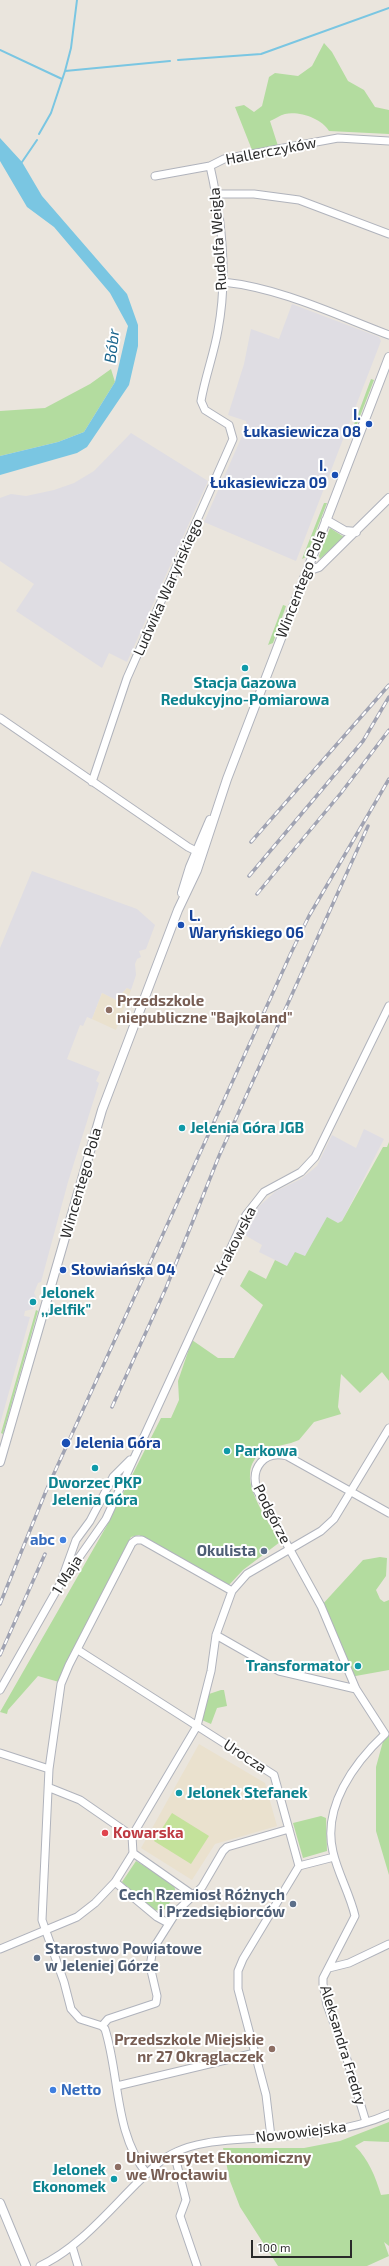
<!DOCTYPE html>
<meta charset="utf-8">
<style>
body{margin:0}
#map{position:relative;width:389px;height:2266px;overflow:hidden;background:#eae5dd;font-family:"Exo 2",sans-serif}
canvas{display:block}
.scale{position:absolute;left:251px;top:2240px;width:101px;height:18px;box-sizing:border-box;border:2px solid #2a2a2a;border-top:0;padding-left:5px;font-size:12px;line-height:14px;white-space:nowrap;color:#2a2a2a;-webkit-text-stroke:3px #fff;paint-order:stroke}
</style>
<div id="map">
<canvas width="389" height="2266"></canvas>
<div class="scale">100 m</div>
</div>
<script>
const ctx = document.querySelector('canvas').getContext('2d');
ctx.lineJoin = 'round';
function paint(path, color) {
  ctx.fillStyle = color;
  ctx.fill(path, 'evenodd');
}
function stroke(path, color, width, dash) {
  ctx.strokeStyle = color;
  ctx.lineWidth = width;
  ctx.lineCap = dash ? 'butt' : 'round';
  ctx.setLineDash(dash || []);
  ctx.stroke(path);
}
function drawText(font, color, halo, rows, align = 'center') {
  ctx.font = font + ' "Exo 2",sans-serif';
  ctx.lineWidth = 4;
  ctx.setLineDash([]);
  ctx.textBaseline = 'middle';
  ctx.strokeStyle = halo;
  ctx.fillStyle = color;
  for (const [text, x, y, turn = 0] of rows) {
    ctx.save();
    ctx.translate(x, y);
    ctx.rotate((+turn || 0) * Math.PI / 180);
    ctx.textAlign = isNaN(turn) ? turn : align;
    if (halo) ctx.strokeText(text, 0, 0);
    ctx.fillText(text, 0, 0);
    ctx.restore();
  }
}
const industrial = new Path2D(`
 M292 304 379 337 381 341 296 561 204 522 247 425 246 421 228 415 244 364 251 329 279 339Z
 M131 433 208 481 127 662 109 653 102 668 16 611 34 584 0 561V498L11 494 26 496 54 490 74 483 94 471Z
 M32 871 137 909 155 925 146 949 139 951 141 957 137 959 135 964 136 975 131 990 127 988 116 1000 102 993 92 1019 87 1017 83 1026 80 1025 67 1059 100 1072 96 1081 99 1083 68 1182 41 1282 38 1283 34 1293 36 1297 33 1309 25 1311 24 1316 30 1317 0 1424V948Z
 M364 1129 384 1139 342 1221 338 1223 305 1256 287 1266 259 1252 262 1245 243 1234 256 1209 276 1191 301 1179 317 1166 332 1135 356 1148Z`);
const education = new Path2D(`
 M127 988 131 990 116 1030 92 1019 102 993 116 1000Z
 M199 1744 265 1783 277 1826 215 1844 192 1880 141 1848Z`);
const green = new Path2D(`
 M324 43 332 52 348 81 364 90 375 107 389 110V134L329 131C322 119 300 111 285 114 280 115 275 119 270 121L278 146 252 150 235 107 244 105 254 112 262 106 269 77 275 73 298 76 312 66Z
 M111 369 115 382 84 432 58 442 0 456V411L45 408 90 384Z
 M371 379 374 380 352 437 349 438Z
 M324 503H327L306 557 302 559Z
 M330 528 344 537 320 559 319 556Z
 M283 605 286 606 273 643 268 645Z
 M389 1142V1381L382 1372 360 1393 341 1374 338 1407 341 1414 314 1422 299 1440 291 1443 262 1450C256 1457 250 1464 250 1474 248 1493 271 1526 280 1542L243 1570 229 1585 139 1535 131 1537 59 1682 38 1676 8 1710 7 1714 0 1712 106 1527 161 1418H171L179 1400 178 1381 192 1340 218 1358H234L263 1305 240 1286 249 1270 266 1279 275 1260 287 1266 295 1252 305 1256 327 1217 338 1223 342 1221 383 1147H387Z
 M36 1310 38 1311 3 1434 1 1433Z
 M380 1557 387 1558 386 1576 376 1590 380 1599 384 1602 389 1600V1670L350 1677 321 1606 363 1560Z
 M221 1690H224L227 1706 217 1708 211 1724 202 1720 209 1694Z
 M389 1732V1875L376 1831V1767L385 1734Z
 M321 1816 326 1818 327 1851 303 1858 293 1823Z
 M136 1861 174 1884 176 1895 163 1911 154 1910 122 1882Z
 M389 2122V2142L364 2141 355 2146C369 2160 375 2176 381 2195L389 2194V2246L384 2242 389 2256 367 2266H278L240 2207 230 2181 223 2148H304L340 2141Z`);
const pitch = new Path2D(`
 M172 1813 209 1836 191 1864 154 1841Z`);
const water = new Path2D(`
 M0 138 22 162 42 196 127 294 138 325V346L129 385 87 447 77 453 0 475V456L58 442 84 432 115 382 128 326 110 293 54 227 27 207 0 161Z`);
const stream = new Path2D(`
 M0 50 62 79
 M178 60 261 54 389 8
 M65 71 71 48 77 0
 M39 134 51 113 65 71 170 61
 M22 162 37 140`);
const minor = new Path2D(`
 M155 176 210 166 224 159 338 138 389 141
 M217 194H254L299 200 389 234
 M223 282C281 288 336 315 389 335
 M0 718 188 847 196 851 200 856
 M92 782 127 678 233 439 229 425 205 410 201 401C205 377 214 354 218 330 228 277 222 219 210 166
 M63 1576 76 1540 90 1521 113 1477 130 1460
 M216 1635 279 1671 356 1689
 M78 1650 274 1775 299 1866
 M0 1690 59 1586 106 1519 246 1215 264 1192 301 1172 315 1157 389 1006
 M0 1753 49 1769
 M50 1788 80 1800 132 1836
 M133 1853 193 1895
 M299 1866 334 1857
 M115 1882 157 1917 168 1923
 M0 1949 77 1917 95 1903 115 1882 133 1853 132 1836 197 1726 211 1671 216 1635 232 1591 247 1574 321 1531 334 1519 389 1428
 M329 1968 349 1963 389 1944
 M102 2026 108 2019 156 2003 157 1996 150 1966 153 1949 177 1911 202 1887 223 1851 227 1847 289 1829
 M117 2086 255 2053
 M366 2122 345 2053 327 2005 323 1984V1978L355 1916C350 1894 338 1874 333 1852 322 1807 354 1763 385 1734L356 1689 321 1606 257 1490C250 1468 264 1450 287 1456L389 1513
 M271 2137 266 2095 238 1989V1971L243 1959 299 1866
 M174 2153 186 2200 180 2216 197 2266
 M147 2174C114 2133 120 2077 105 2029L102 2026 80 2019 71 2009 64 1982 42 1920 49 1769 61 1684 69 1665 132 1543 136 1540H142L232 1591
 M72 2246 78 2266
 M40 2266C77 2249 107 2213 136 2184 148 2173 160 2159 176 2152 197 2142 221 2141 244 2139 292 2135 344 2134 389 2114`);
const tertiary = new Path2D(`
 M326 520 345 531 356 532
 M308 567 313 569 319 567 389 498
 M182 893 190 867 210 820
 M0 1462 102 1110 178 910 197 870 227 779 389 357
 M0 2203 26 2266`);
const rail = new Path2D(`
 M251 842 389 685
 M249 876 363 741 389 697
 M257 894 341 793 389 730
 M112 1407 166 1288 219 1156 368 826
 M0 1604 46 1491 291 953 309 916 389 779
 M0 1655 45 1554`);
const markers = [
 [369,424,4,"#1a4fb4"],
 [335,475,4,"#1a4fb4"],
 [245,668,4,"#0f9aa8"],
 [181,925,4,"#1a4fb4"],
 [109,1010,4,"#8d6e63"],
 [182,1128,4,"#0f9aa8"],
 [63,1270,4,"#1a4fb4"],
 [33,1302,4,"#0f9aa8"],
 [66,1443,5,"#1a4fb4"],
 [227,1451,4,"#0f9aa8"],
 [95,1468,4,"#0f9aa8"],
 [63,1540,4,"#3f7fe0"],
 [264,1551,4,"#5c6f8a"],
 [358,1666,4,"#0f9aa8"],
 [179,1793,4,"#0f9aa8"],
 [105,1833,4,"#e0444e"],
 [293,1904,4,"#5c6f8a"],
 [37,1958,4,"#5c6f8a"],
 [272,2049,4,"#8d6e63"],
 [53,2090,4,"#3f7fe0"],
 [118,2167,4,"#8d6e63"],
 [114,2179,4,"#0f9aa8"]
];
const streetNames = [
 ["Hallerczyków",271,151,-11],
 ["Rudolfa Weigla",218,239,-94],
 ["Wincentego Pola",301,584,-69],
 ["Ludwika Waryńskiego",168,587,-66],
 ["Wincentego Pola",81,1183,-74],
 ["Krakowska",235,1241,-63],
 ["Podgórze",272,1514,63],
 ["1 Maja",67,1575,-58],
 ["Urocza",245,1756,33],
 ["Aleksandra Fredry",343,2045,73],
 ["Nowowiejska",301,2132,-7]
];
const transitNames = [
 ["I.",361,415,"right"],
 ["Łukasiewicza 08",361,432,"right"],
 ["I.",327,466,"right"],
 ["Łukasiewicza 09",327,483,"right"],
 ["L.",189,916],
 ["Waryńskiego 06",189,933],
 ["Słowiańska 04",71,1270],
 ["Jelenia Góra",75,1443]
];
const cultureNames = [
 ["Stacja Gazowa",245,683,"center"],
 ["Redukcyjno-Pomiarowa",245,700,"center"],
 ["Jelenia Góra JGB",190,1128],
 ["Jelonek",41,1293],
 [",,Jelfik\"",41,1310],
 ["Parkowa",235,1451],
 ["Dworzec PKP",95,1483,"center"],
 ["Jelenia Góra",95,1500,"center"],
 ["Transformator",350,1666,"right"],
 ["Jelonek Stefanek",187,1793],
 ["Jelonek",106,2170,"right"],
 ["Ekonomek",106,2187,"right"]
];
const educationNames = [
 ["Przedszkole",117,1001],
 ["niepubliczne \"Bajkoland\"",117,1018],
 ["Przedszkole Miejskie",264,2040,"right"],
 ["nr 27 Okrąglaczek",264,2057,"right"],
 ["Uniwersytet Ekonomiczny",126,2158],
 ["we Wrocławiu",126,2175]
];
const shopNames = [
 ["abc",55,1540],
 ["Netto",61,2090,"left"]
];
const serviceNames = [
 ["Okulista",256,1551],
 ["Cech Rzemiosł Różnych",285,1895],
 ["i Przedsiębiorców",285,1912],
 ["Starostwo Powiatowe",45,1949,"left"],
 ["w Jeleniej Górze",45,1966,"left"]
];
const healthNames = [
 ["Kowarska",113,1833]
];
const waterNames = [
 ["Bóbr",112,346,-83]
];
paint(industrial, '#dfdde3');
paint(education, '#eae1ce');
paint(green, '#b3dc9f');
paint(pitch, '#c4e29b');
paint(water, '#7ac6e2');
stroke(stream, '#7ac6e2', 2);
stroke(minor, '#b0b3bc', 9);
stroke(tertiary, '#b0b3bc', 10);
stroke(minor, '#fff', 7);
stroke(tertiary, '#fff', 8);
stroke(rail, '#a0a3b2', 3.5);
stroke(rail, '#fff', 2, [6]);
for (const [x, y, r, color] of markers) {
  const dot = new Path2D();
  dot.arc(x, y, r, 0, 2 * Math.PI);
  ctx.fillStyle = color;
  ctx.fill(dot);
  stroke(dot, '#fff', 1.5);
}
drawText('15px', '#2a2a2a', '#fff', streetNames);
drawText('bold 15px', '#164399', '#fff', transitNames, 'left');
drawText('bold 15px', '#0d838f', '#fff', cultureNames, 'left');
drawText('bold 15px', '#785e54', '#fff', educationNames, 'left');
drawText('bold 15px', '#366cbe', '#fff', shopNames, 'right');
drawText('bold 15px', '#4e5e75', '#fff', serviceNames, 'right');
drawText('bold 15px', '#be3a42', '#fff', healthNames, 'left');
drawText('italic 16px', '#1a658d', '#fff', waterNames);
</script>
